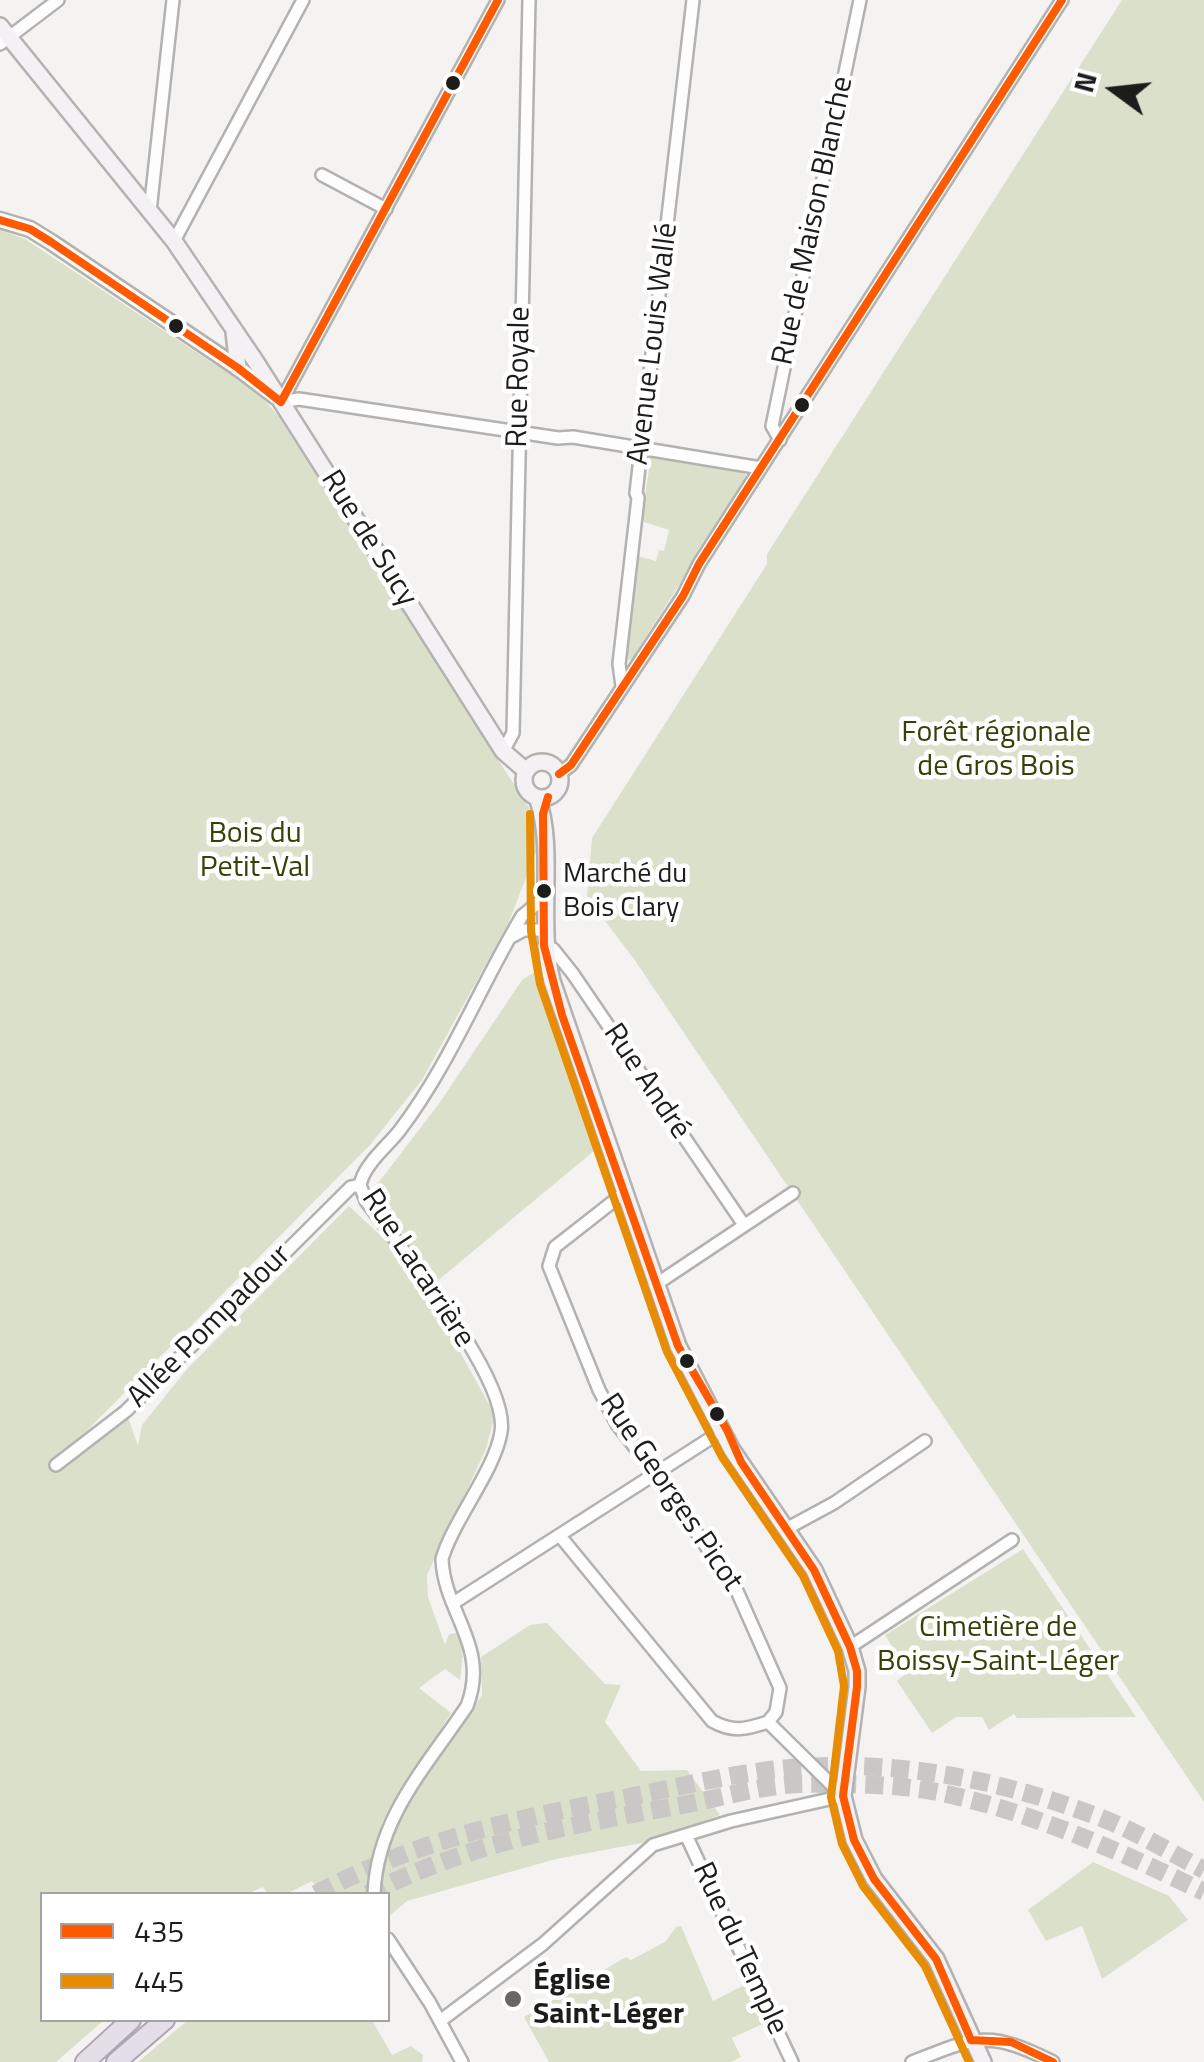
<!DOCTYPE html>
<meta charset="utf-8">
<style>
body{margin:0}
#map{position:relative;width:1204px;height:2062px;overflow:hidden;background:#f4f3f2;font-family:"Titillium Web",sans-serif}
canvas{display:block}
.legend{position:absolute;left:40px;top:1892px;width:350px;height:130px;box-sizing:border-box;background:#fff;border:2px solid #a4a4a3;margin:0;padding:12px 18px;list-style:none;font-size:30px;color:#1c1c1a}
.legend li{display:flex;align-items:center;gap:20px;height:50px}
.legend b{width:50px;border:2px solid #a4a4a3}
.north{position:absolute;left:1064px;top:40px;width:100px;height:100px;-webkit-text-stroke:8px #fff;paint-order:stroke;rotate:285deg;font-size:28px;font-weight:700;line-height:40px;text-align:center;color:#1c1c1a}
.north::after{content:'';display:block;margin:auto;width:35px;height:45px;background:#1c1c1a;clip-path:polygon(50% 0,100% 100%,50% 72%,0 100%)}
</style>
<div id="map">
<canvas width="1204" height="2062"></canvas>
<ul class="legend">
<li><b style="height:12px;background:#ff5a00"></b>435</li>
<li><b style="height:12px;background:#e88c03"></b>445</li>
</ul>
<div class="north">N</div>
</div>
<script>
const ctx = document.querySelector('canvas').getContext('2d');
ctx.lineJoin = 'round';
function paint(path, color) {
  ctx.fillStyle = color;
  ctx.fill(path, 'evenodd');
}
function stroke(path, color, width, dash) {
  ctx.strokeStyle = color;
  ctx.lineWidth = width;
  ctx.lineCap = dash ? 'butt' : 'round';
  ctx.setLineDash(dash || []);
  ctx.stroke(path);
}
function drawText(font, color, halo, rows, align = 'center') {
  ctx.font = font + ' "Titillium Web",sans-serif';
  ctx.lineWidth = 9;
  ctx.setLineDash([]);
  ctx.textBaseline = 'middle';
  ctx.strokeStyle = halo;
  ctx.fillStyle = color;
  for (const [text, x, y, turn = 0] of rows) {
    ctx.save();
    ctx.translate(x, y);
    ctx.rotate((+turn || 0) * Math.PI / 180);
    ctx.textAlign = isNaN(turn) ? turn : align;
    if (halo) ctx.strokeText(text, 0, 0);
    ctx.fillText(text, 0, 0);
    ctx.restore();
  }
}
const green = new Path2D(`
 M1122 0H1204V1802L634 959 587 897 592 838 767 564V554Z
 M0 230 25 239 211 362C240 376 259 392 279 417L533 814 537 834 536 852 508 924 422 1080 370 1145 58 1460 126 1411 138 1446 142 1425 187 1369 349 1206 411 1264 495 1415 486 1449 427 1575 428 1597 445 1645 449 1634 458 1633 463 1655 460 1680 445 1669 419 1688 451 1713 381 1824 398 1818 482 1695 481 1657 530 1625 547 1623 605 1684 621 1685 605 1722 641 1771 687 1770 720 1815 647 1842 556 1859 407 1901 388 1917V1894H320L312 1881 286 1894H268L263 1887 247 1894H42V2020H104L56 2062H0Z
 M651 456 743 471 748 478 631 660 626 659 637 556 656 561 659 550 664 551 669 530 641 521Z
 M538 970 546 1003 600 1146 436 1282 372 1191 438 1105 522 980Z
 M1023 1549 1136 1717 1017 1718 1014 1714 989 1730 982 1717H956L932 1733 897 1681 908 1672 885 1635Z
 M1093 1862 1169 1896 1188 1920 1102 1979 1082 1926 1046 1941 1028 1910Z
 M681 1926 713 2001 750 1982 767 2022 732 2038 741 2057 731 2062H549L524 2017 626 1957 631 1960 665 1942 676 1927Z
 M188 2020H372L392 2055 411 2046 423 2055 422 2062H138Z`);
const trunkTunnel = new Path2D(`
 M316 1894C415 1841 509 1820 619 1799 680 1787 743 1770 805 1767 902 1761 998 1780 1088 1813 1129 1827 1166 1850 1204 1870
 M368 1894C470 1843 561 1827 672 1807 713 1800 757 1786 799 1784 842 1783 901 1784 942 1793 1034 1813 1120 1851 1204 1892`);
const minor = new Path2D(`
 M0 44 58 0
 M322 175 386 209
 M150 211 173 0
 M174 241 303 0
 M281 402 299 399 558 438 573 437 761 468
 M281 402 498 0
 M780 440 772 426 860 0
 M622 686 619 664 638 498 636 493 693 0
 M503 751 513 733 529 0
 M559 774 571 765 683 596 699 564 1062 0
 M513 936 524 930H543
 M544 946 553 949 573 974 744 1225
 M624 1193 555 1247 549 1266 599 1390 617 1424 661 1481 737 1591 780 1688 776 1712 768 1722
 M655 1285 793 1193
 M56 1465 126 1411 351 1187 360 1185
 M786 1529 834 1503 925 1441
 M560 1536 712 1721C733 1733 747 1729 768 1722
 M455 1602 711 1438
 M850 1647 1012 1540
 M686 1835 792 2062
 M374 1894C377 1818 426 1767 467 1706 490 1646 444 1613 442 1559 454 1519 495 1470 501 1432 510 1379 400 1247 366 1201L360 1185C364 1164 388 1146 400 1130 450 1064 480 986 522 916L544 898
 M388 1939 430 2003 462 2062
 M440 2021 543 1944 653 1845 731 1821 843 1796 768 1722
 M912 2062C977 2036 989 2030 1053 2062`);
const tertiary = new Path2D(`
 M0 220 30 229 51 242 238 368 276 397`);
const secondary = new Path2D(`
 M0 26 174 241 256 362 503 751 526 771
 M234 332 238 368
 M524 780a18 18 0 1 1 36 0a18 18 0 1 1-36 0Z
 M537 797C556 849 537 921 552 981L678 1346 732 1450 814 1570 850 1647 857 1671V1687L843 1796 854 1840 874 1879 936 1959 983 2062`);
const trunk = new Path2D(`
 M85 2062 131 2020
 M116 2062 165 2020`);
const bus1 = new Path2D(`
 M0 220 30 229 51 242 238 368 281 402
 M281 402 498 0
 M559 774 571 765 683 596 699 564 1062 0
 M548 797 543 814 544 946 562 1015 678 1346 727 1430 741 1462 814 1570 850 1647 857 1671V1687L843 1796 854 1840 874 1879 936 1959 971 2040
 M971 2040 1011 2042 1053 2062`);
const bus2 = new Path2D(`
 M530 814 531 931 540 984 667 1352 722 1457 803 1576 838 1651 844 1686 831 1797 842 1844 863 1886 925 1966 969 2062`);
const markers = [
 [453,83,9,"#1c1c1a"],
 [176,326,9,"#1c1c1a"],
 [802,405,9,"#1c1c1a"],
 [544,891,9,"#1c1c1a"],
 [687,1361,9,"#1c1c1a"],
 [717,1414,9,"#1c1c1a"],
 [513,1999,10,"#686766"]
];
const busNames = [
 ["Marché du",563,875],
 ["Bois Clary",563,909]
];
const streetNames = [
 ["Rue de Maison Blanche",814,221,-78],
 ["Avenue Louis Wallé",654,344,-83],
 ["Rue Royale",520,377,-89],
 ["Rue de Sucy",368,539,58],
 ["Rue André",646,1082,56],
 ["Rue Lacarrière",417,1269,57],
 ["Allée Pompadour",210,1327,-45],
 ["Rue Georges Picot",670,1493,56],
 ["Rue du Temple",739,1949,65]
];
const parkNames = [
 ["Forêt régionale",996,734],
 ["de Gros Bois",996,768],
 ["Bois du",255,835],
 ["Petit-Val",255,869],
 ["Cimetière de",998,1629],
 ["Boissy-Saint-Léger",998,1663]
];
const poiNames = [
 ["Église",533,1982],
 ["Saint-Léger",533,2016]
];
paint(green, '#dbe0ca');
stroke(trunkTunnel, '#c9c8c7', 18, [18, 9]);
stroke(minor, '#b3b2b1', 16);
stroke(tertiary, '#b3b2b1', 19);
stroke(secondary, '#b3b2b1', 20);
stroke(trunk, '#ada5b2', 22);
stroke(minor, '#fdfdfd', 11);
stroke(tertiary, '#fdfdfd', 14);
stroke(secondary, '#f4f1f5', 15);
stroke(trunk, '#e4dee8', 18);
stroke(bus1, '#ff5a00', 8);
stroke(bus2, '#e88c03', 8);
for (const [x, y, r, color] of markers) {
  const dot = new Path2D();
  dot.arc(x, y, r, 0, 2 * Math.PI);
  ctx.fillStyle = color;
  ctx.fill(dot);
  stroke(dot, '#fff', 4);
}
drawText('28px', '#1c1c1a', '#fff', busNames, 'left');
drawText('30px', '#1c1c1a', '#fff', streetNames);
drawText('30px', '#384008', '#fff', parkNames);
drawText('bold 30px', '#1c1c1a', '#fff', poiNames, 'left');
</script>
